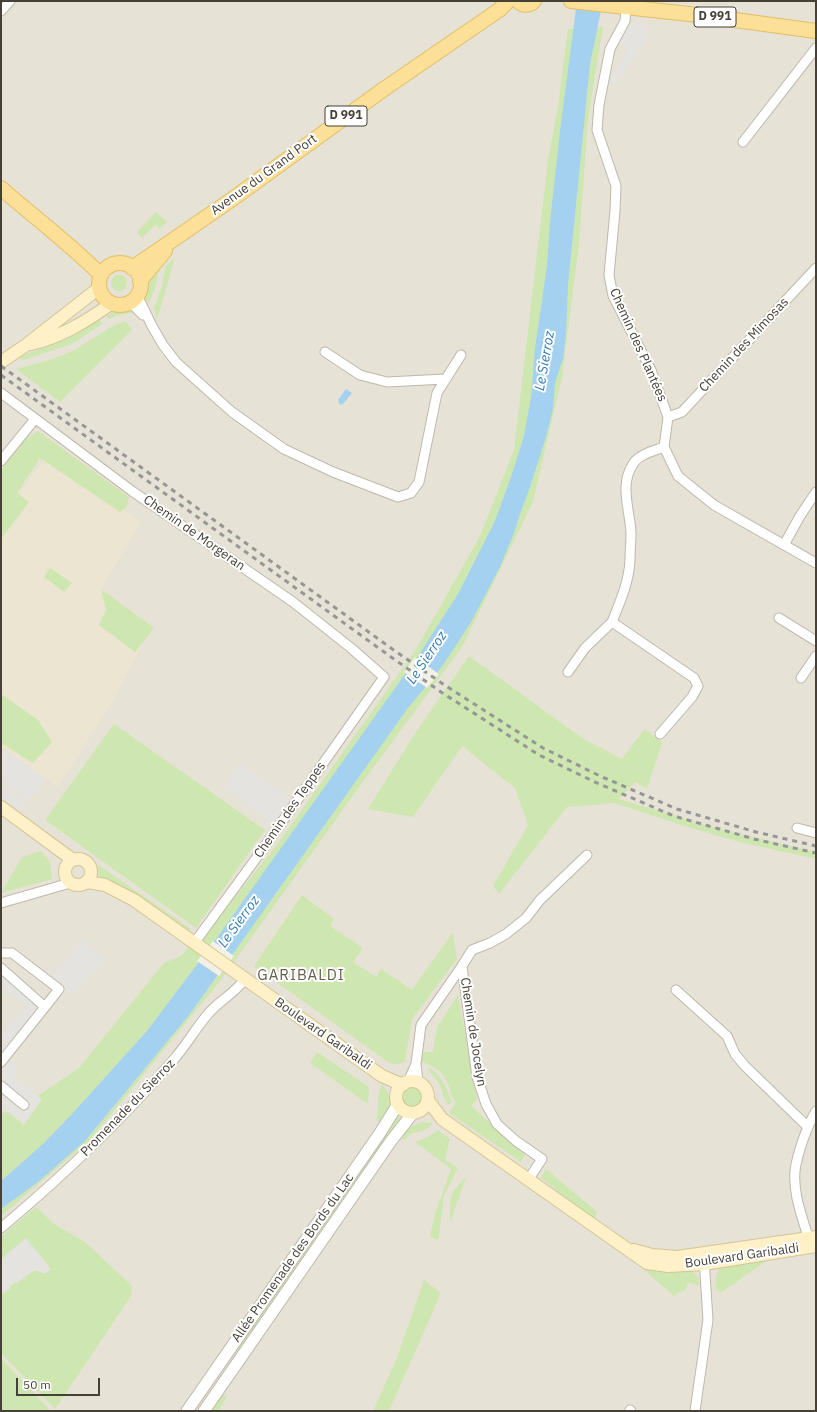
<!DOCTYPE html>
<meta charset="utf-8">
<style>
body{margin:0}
#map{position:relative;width:817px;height:1412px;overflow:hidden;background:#f3f0e7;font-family:"IBM Plex Sans",sans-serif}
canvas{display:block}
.frame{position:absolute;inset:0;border:2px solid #474036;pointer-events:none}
.scale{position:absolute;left:16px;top:1378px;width:84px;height:18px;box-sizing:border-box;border:2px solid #474036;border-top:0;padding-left:5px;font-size:12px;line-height:14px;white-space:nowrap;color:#474036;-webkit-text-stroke:3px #fff;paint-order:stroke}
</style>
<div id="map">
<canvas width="817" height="1412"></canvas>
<div class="frame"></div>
<div class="scale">50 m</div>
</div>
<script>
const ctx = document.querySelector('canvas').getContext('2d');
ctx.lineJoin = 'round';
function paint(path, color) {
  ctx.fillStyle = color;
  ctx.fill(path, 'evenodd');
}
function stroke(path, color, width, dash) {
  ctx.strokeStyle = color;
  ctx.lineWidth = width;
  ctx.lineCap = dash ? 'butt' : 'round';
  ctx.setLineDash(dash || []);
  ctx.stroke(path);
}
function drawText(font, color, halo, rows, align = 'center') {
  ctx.font = font + ' "IBM Plex Sans",sans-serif';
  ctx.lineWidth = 4;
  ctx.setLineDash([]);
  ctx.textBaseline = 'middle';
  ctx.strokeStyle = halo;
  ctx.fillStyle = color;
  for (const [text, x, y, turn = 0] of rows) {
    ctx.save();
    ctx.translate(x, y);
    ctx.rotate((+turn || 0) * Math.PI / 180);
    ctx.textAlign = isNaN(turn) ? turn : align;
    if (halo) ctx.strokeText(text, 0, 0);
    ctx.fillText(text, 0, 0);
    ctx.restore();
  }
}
const residential = new Path2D(`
 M1 1H816V1411H51L1 1358Z`);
const education = new Path2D(`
 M47 454 141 522 101 589 147 635 114 699 58 787 1 747V520Z`);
const green = new Path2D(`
 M603 27 588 119 579 244 562 377 533 502 462 647 357 790 221 980 90 1140 1 1216V1209L38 1182 85 1141 190 1014 232 955 214 942 146 1032 72 1114 43 1144 1 1181V1113L15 1111 79 1068 164 963 181 956 240 891 276 846 415 651 480 536 514 450 548 160 558 106 568 29Z
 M156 212 167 222 159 229 155 225 142 238 137 232Z
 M175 257 157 320 154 308 162 286 165 267Z
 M160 263 155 289 149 303 144 298C145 280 149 276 160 263Z
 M111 283a8 8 0 1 1 16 0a8 8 0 1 1-16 0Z
 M122 309H130L135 312C125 315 119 313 109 319L106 317 116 310Z
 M99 319 102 324 72 344 23 360 19 357 66 339Z
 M125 321 132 330 60 402 16 369 53 359 73 351 111 327Z
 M38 431 129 497 127 506 120 512 40 458 17 493 29 502 1 539V471L24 440Z
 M50 568 72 583 64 592 44 577Z
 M101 589 154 628 135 652 99 625 106 610Z
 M469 656 582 738 622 759 645 729 662 743 647 789 635 782 619 799 716 828 816 852V859L739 842 675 823 614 803 567 807 499 894 493 886 528 825 515 788 462 746 413 817 368 809 414 735Z
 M1 694 38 720 52 742 33 763 1 743Z
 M114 724 265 830 196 928 45 820Z
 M41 851 50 862 52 879 1 893 22 857Z
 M97 864 191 929 186 931 121 885 99 877Z
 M302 895 334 919 330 926 363 948 353 962 376 977 381 969 412 990 453 932 457 959 412 1019 405 1061 399 1064H391L254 966Z
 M458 995 477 1100 471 1106 495 1128 526 1152 521 1162 449 1113 456 1102C450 1097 451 1091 448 1084 444 1072 434 1066 422 1062L423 1052H433L437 1027Z
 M317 1052 369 1087 368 1104 310 1063Z
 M428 1067C442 1074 446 1088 452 1102L448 1105 443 1096 441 1088 437 1080 430 1072Z
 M382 1084C395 1100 391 1107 383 1124L376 1120C381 1106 375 1098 382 1084Z
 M402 1097a10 10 0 1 1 20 0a10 10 0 1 1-20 0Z
 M396 1115 403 1119 242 1353 236 1349Z
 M424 1122 433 1123 427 1129 411 1134 404 1140 401 1136C408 1128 414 1124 424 1122Z
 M438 1130 450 1139 445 1160 458 1168 444 1196 438 1241 430 1236 435 1214 451 1169 415 1142 428 1137Z
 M546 1169 597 1212 594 1219 541 1178Z
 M466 1177 450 1223C451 1198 446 1196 466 1177Z
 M36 1207 54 1224 85 1242 132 1286 131 1296 55 1409 1 1353V1237Z
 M768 1258V1260L720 1293 716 1289C716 1283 715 1276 719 1270 724 1262 758 1260 768 1258Z
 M636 1263 652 1268 691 1270 698 1277 700 1285 688 1283 685 1290 679 1292 674 1296Z
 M424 1280 441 1293 389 1411H373L397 1358Z
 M1 1358 51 1411H1Z
 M221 1395H224L227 1397 218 1411H214L211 1409Z`);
const parking = new Path2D(`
 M630 23 643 25 650 35 614 86 607 81 628 51 615 39Z
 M1 747 46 779 29 801 1 781Z
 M240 763 296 802 277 829 224 786Z
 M1 785 26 803 20 810 1 796Z
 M82 939 106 961 71 995 52 975Z
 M1 971 39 1005 4 1055 19 1067 13 1075 42 1099 24 1125 1 1106V1033L26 1008 1 987Z
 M26 1238 51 1269 45 1274 35 1270 17 1283H14L11 1285 10 1289 1 1295V1259Z`);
const water = new Path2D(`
 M577 1H603L590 64 568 285 566 335 563 359 555 383 553 409 546 437 529 490 521 511 514 533 500 567 471 622 453 650 438 672 408 708 190 1014 85 1141 38 1182 1 1209V1181L43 1144 72 1114 146 1032 214 942 418 656 458 594 495 521 511 477 524 436 531 397 535 348 547 266 550 222 560 131Z
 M346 389 352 393 343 404 340 405 338 400Z`);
const pier = new Path2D(`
 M415 657 439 674 427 688 404 672Z
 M213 941 234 956 219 976 197 961Z`);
const minor = new Path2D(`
 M626 8 625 21 610 49 599 105 597 130 616 186 615 211 609 275 613 296 651 370 668 417 664 447 678 476 714 505 816 563
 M1 11 10 1
 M743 142 816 48
 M137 295 152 326 163 345 176 362 232 412 284 449 333 472 398 497 411 493 419 482 437 393 461 355
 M130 302 143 315
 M325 352 360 375 387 382 445 379
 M1 393 132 491 293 602 351 648 384 677 260 853 195 942
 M668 417 682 412 816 268
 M1 461 35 419
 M784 545 800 516 816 492
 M779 618 816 641
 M568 672 585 648 612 622
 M801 678 816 656
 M660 734 692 697 698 686 694 678 612 622C620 602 629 582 630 560 630 551 631 542 631 533 630 510 619 485 633 464 639 454 654 451 664 447
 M797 828 816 833
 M1 903 70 883
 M1 953H12L59 989 45 1007
 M462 966 472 950 490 943 506 934 526 918 540 900 587 855
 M1 968 45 1007 1 1062
 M676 990 727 1036 735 1054 745 1066 808 1127
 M408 1082 416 1064
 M418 1083 416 1064 421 1025 462 966 477 1077 486 1104 497 1124 516 1141 542 1159 528 1180
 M1 1086 24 1105
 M1 1228C63 1176 122 1120 175 1058 187 1044 196 1028 208 1014 219 1001 235 993 245 979
 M808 1237C802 1216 793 1194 795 1171 797 1154 807 1126 816 1111
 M630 1410 631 1411
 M695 1411 708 1320 704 1258`);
const tertiary = new Path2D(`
 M187 1411 380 1133 398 1104
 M204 1411 391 1141 413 1113`);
const secondary = new Path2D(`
 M31 344C61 337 87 321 112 303
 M1 362 26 345 99 288
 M1 807 73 860
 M65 872a13 13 0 1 1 26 0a13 13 0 1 1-26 0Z
 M87 882 105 885 134 900 382 1076 403 1085
 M396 1097a16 16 0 1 1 32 0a16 16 0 1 1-32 0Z
 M428 1100 442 1119 647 1263 668 1266 704 1264 816 1246
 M634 1250 652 1255 677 1257 816 1237`);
const primary = new Path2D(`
 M518 1C523 6 529 6 534 1
 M571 1 698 15 816 31
 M1 188C34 217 70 244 101 275
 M99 284a21 21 0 1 1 42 0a21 21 0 1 1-42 0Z
 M132 268 231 200 384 89 499 10 508 1
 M140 281 165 251`);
const rail = new Path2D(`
 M1 366 395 651 446 686 543 748 600 776 677 809 756 832 816 846
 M1 375 391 657 441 692 539 755 597 783 674 816 754 839 816 853`);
const shields = [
 [715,17,42],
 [346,116,42]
];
const shieldNames = [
 ["D 991",715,17],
 ["D 991",346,116]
];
const streetNames = [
 ["Avenue du Grand Port",264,175,-36],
 ["Chemin des Plantées",638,345,66],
 ["Chemin des Mimosas",744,345,-47],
 ["Chemin de Morgeran",194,533,35],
 ["Chemin des Teppes",290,810,-55],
 ["Chemin de Jocelyn",473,1032,81],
 ["Boulevard Garibaldi",323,1034,35],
 ["Promenade du Sierroz",128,1108,-46],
 ["Boulevard Garibaldi",742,1256,-8],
 ["Allée Promenade des Bords du Lac",293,1258,-55]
];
const waterNames = [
 ["Le Sierroz",545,361,-80],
 ["Le Sierroz",427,658,-56],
 ["Le Sierroz",239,922,-54]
];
const quarterNames = [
 ["GARIBALDI",301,976]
];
paint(residential, '#e7e2d6');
paint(education, '#ece5d1');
paint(green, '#cee7b1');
paint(parking, '#e5e3df');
paint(water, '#a4d1f0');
paint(pier, '#f3f0e7');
stroke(minor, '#bfb8aa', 11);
stroke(tertiary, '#bfb8aa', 13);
stroke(secondary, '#d3c498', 14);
stroke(primary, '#e2be67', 16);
stroke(minor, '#fff', 9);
stroke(tertiary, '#fff', 11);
stroke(secondary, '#fef1c7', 12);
stroke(primary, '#fde097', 14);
stroke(rail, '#969696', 3, [5, 5]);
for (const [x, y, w] of shields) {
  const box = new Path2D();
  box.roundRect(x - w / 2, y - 10, w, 20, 3);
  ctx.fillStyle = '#fff';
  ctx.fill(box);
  stroke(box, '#474036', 1);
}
drawText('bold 12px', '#474036', null, shieldNames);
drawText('13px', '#474036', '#fff', streetNames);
drawText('italic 14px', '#307ab2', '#fff', waterNames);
ctx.letterSpacing = '1px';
drawText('15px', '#695e4e', '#fff', quarterNames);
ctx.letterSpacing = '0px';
</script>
